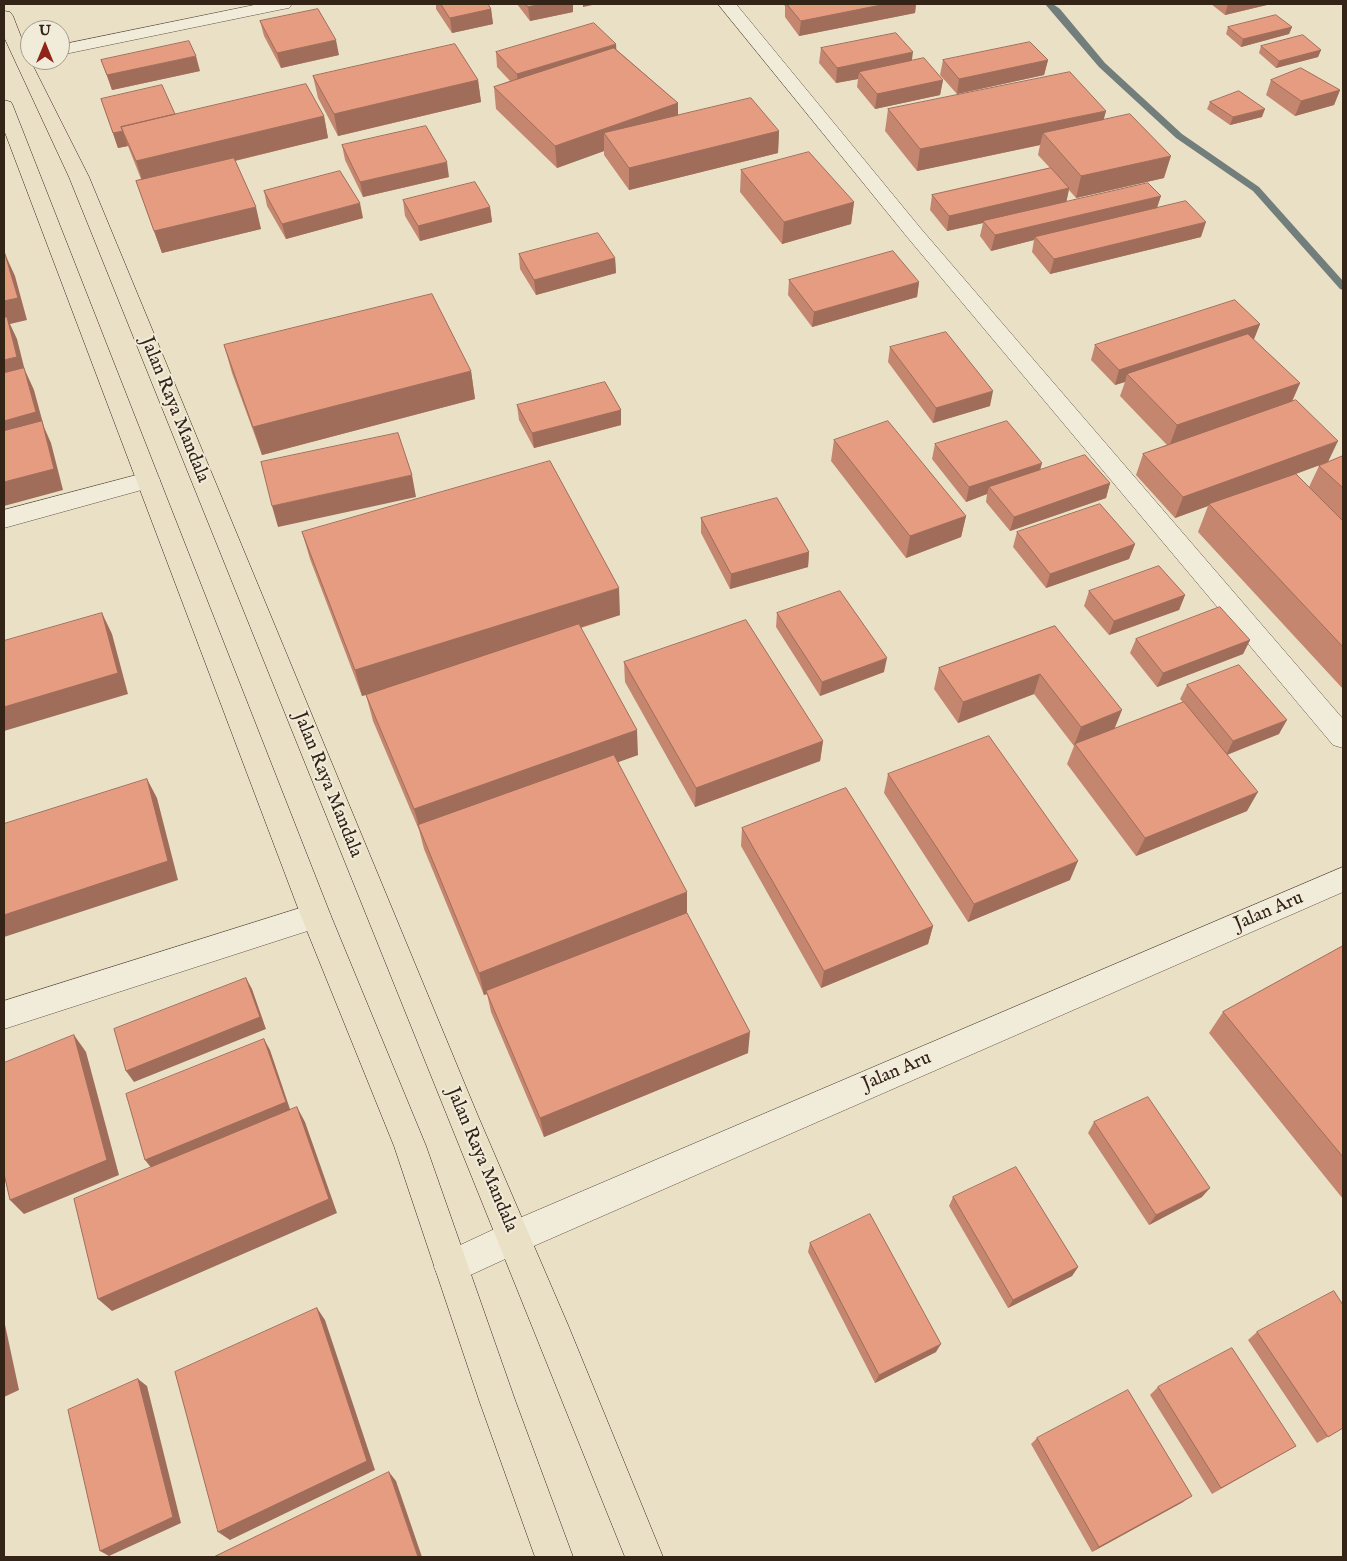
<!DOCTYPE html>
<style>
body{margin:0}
#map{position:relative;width:1347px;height:1561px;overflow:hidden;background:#eae0c6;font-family:"IM FELL English",serif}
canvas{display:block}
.frame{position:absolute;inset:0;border:5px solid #342317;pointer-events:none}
.north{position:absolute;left:20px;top:20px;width:50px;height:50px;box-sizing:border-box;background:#f1ebda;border:1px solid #a59b8c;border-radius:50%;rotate:0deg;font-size:14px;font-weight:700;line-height:20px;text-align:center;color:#342317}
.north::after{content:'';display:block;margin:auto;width:18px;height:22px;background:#8f2418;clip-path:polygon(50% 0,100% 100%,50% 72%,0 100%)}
</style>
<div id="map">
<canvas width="1347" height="1561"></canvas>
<div class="frame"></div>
<div class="north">U</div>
</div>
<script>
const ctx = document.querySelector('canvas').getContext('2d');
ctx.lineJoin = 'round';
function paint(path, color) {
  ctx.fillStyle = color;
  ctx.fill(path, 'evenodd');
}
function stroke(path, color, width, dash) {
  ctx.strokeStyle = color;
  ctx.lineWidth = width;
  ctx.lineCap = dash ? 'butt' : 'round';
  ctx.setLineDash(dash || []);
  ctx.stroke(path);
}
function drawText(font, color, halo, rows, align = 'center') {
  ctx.font = font + ' "IM FELL English",serif';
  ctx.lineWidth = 4;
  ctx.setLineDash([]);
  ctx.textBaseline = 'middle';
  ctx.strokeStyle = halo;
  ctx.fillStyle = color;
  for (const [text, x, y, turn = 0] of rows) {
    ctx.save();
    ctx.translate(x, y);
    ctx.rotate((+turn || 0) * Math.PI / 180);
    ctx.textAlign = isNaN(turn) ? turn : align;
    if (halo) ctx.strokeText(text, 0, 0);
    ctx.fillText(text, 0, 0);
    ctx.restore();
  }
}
const stream = new Path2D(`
 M1045 4H1053L1060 9 1105 63 1182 134 1259 187 1343 281V290L1340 289 1253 191 1176 138 1099 67Z`);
const minor = new Path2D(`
 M259 4H292L289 8 283 9 60 55V45Z
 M718 4H736L922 230 1343 719V748L1333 745 908 238Z
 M148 472 156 474 160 480 156 486 4 528V510Z
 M316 903 326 907 331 916 326 925 4 1029V1001Z`);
const tertiary = new Path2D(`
 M1343 867V892L527 1249 451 1284 439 1279 434 1267 439 1255 503 1225Z`);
const trunk = new Path2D(`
 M4 11 10 12 13 16 30 60 89 177 478 1116 568 1325 663 1557H625L69 177 4 37Z
 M4 100 11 102 13 106 331 916 426 1146 515 1400 573 1557H535L479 1400 394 1146 301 916 4 130Z`);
const wall = new Path2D(`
 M436 4H488L491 9 493 24 452 33 436 9Z
 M517 4H573V12L530 21Z
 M783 4H916L915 13 799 36 785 17V6Z
 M1211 4H1271L1225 15Z
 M260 21 339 55 281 68 264 36Z
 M1228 27H1292L1289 34 1241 47 1226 34Z
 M1261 46 1321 50 1318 57 1276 68 1259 53Z
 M821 48 912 61 943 80 940 95 875 109 857 87 858 79 836 83 819 63Z
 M617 50 678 103V115L779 131 778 153 629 190 604 155V151L557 168 496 109 494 87 510 81 497 67 496 52Z
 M101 60 200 71 112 90Z
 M943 60H1048L1044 75 957 94 940 75Z
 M313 76 478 80 481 102 338 136 318 98Z
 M1271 80 1340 90 1334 105 1295 116 1266 95Z
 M101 99 175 114 324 116 328 138 235 161 261 229 162 253 136 181 141 179 128 146 118 148Z
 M1210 102 1262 117 1230 125 1207 109Z
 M888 109 1106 111 1103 120 1164 178 1076 198 1069 190 1066 202 1157 208 1201 237 1050 274 1032 252 1034 240 991 251 980 236 983 223 947 231 930 210 932 195 1050 168 1038 155 1040 145 917 171 885 131Z
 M342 145 449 177 363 197 345 160Z
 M741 170 854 202 851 224 782 244 740 192Z
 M264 191 363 218 286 239 267 206Z
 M403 200 490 207 492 222 420 241 405 216Z
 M519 254 615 258 616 273 536 295 520 269Z
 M789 280 919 282 917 297 812 327 788 295Z
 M1260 324 1254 339H1253L1300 383 1292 402 1328 462 1296 474 1309 487 1319 466 1343 456V689L1198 532 1208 506 1175 518 1136 475 1143 454 1167 445 1120 396 1125 382 1115 385 1091 360 1095 345Z
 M224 345 471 371 475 399 262 455 232 373Z
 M890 347 990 406 933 423 888 362Z
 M517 405 621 410V425L534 448 519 420Z
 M834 440 966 516 961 537 906 558 831 461Z
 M935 444 1040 470 1110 483 1106 498 1010 531 986 502 987 494 966 502 932 459Z
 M701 518 809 552 808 567 730 589 701 533Z
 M302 532 620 615 581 628 638 755 618 762 687 913 748 1053 544 1137 491 1012 487 994 484 995 424 849 419 830 373 721 366 695 373 693 362 696 310 559Z
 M1017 532 1135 544 1129 559 1046 588 1013 547Z
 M1089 591 1185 595 1179 610 1109 635 1084 606Z
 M777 613 884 672 820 696 776 627Z
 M1055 626 1115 729 1183 702 1180 699 1187 685 1279 734 1227 755 1247 811 1136 856 1067 764 1074 746 1034 694 958 723 934 689 939 668Z
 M1136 639 1250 640 1243 654 1157 687 1130 653Z
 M624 662 823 741 820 761 695 807 625 682Z
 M888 774 1070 880 968 922 884 793Z
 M742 828 933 926 928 944 821 988 741 846Z
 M1343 946V1199L1209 1033 1223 1012Z
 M1094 1122 1202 1197 1149 1225 1088 1133Z
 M953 1197 1078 1267 1072 1276 1008 1308 949 1206Z
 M810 1243 936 1352 875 1383 808 1252Z
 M1257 1332 1343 1428 1317 1443 1248 1340Z
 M1158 1387 1296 1446 1212 1494 1150 1395Z
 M1037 1438 1183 1502 1092 1552 1031 1444Z`);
const shadedWall = new Path2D(`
 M541 4H573V12L530 21 528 7Z
 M583 4H597L583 7Z
 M886 4H916L915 13 799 36 801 21Z
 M1228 4H1271L1225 15Z
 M491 9 493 24 452 33 450 18Z
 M1292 27 1289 34 1241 47 1243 39Z
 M336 40 339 55 281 68 277 53Z
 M616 44 617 59 518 89 517 74Z
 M1321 50 1318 57 1276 68 1279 61Z
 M913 52 911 67 859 72 858 79 836 83 837 68Z
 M196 56 200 71 112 90 107 75Z
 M1048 60 1044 75 957 94 959 79Z
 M478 80 481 102 338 136 334 114Z
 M943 80 940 95 875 109 877 94Z
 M1340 90 1334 105 1295 116 1301 101Z
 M678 103V125L604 133V151L557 168 555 146Z
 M1265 109 1262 117 1230 125 1233 117Z
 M1106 111 1100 133H1043L1040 145 917 171 920 149Z
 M324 116 328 138 143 183 136 161Z
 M123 131 128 146 118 148 113 133Z
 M779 131 778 153 629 190V168Z
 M1171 156 1164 178 1076 198 1081 176Z
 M447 162 449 177 363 197 360 182Z
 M1069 188 1066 204 983 221V223L947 231 949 216Z
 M1161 196 1156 211 1035 237 1034 240 991 251 995 235Z
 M854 202 851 224 782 244 784 222Z
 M360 203 363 218 286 239 282 224Z
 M256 207 261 229 162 253 154 231Z
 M490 207 492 222 420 241 418 226Z
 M1206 222 1201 237 1050 274 1054 259Z
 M5 254 15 276 27 320 10 324 17 339 27 379 4 385V301Z
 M615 258 616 273 536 295 534 280Z
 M919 282 917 297 812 327 814 312Z
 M1260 324 1254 339 1132 379 1127 374 1125 382 1115 385 1119 370Z
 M24 368 34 390 44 427 51 443 63 490 4 506V421Z
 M471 371 475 399 262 455 253 427Z
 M1300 383 1290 405 1169 447 1177 425Z
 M993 391 990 406 933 423 936 408Z
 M621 410V425L534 448 532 433Z
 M1338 441 1328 462 1210 505 1209 504 1208 506 1175 518 1183 497Z
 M1042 463 1038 478 989 487 987 494 966 502 969 487Z
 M412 475 416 497 278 527 272 506Z
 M1110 483 1106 498 1010 531 1014 517Z
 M966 516 961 537 906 558 910 536Z
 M1135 544 1129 559 1046 588 1050 574Z
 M809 552 808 567 730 589 731 574Z
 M619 588 620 615 362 696 355 670Z
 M1185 595 1179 610 1109 635 1114 621Z
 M102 613 112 634 128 694 4 731V707Z
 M1250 640 1243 654 1157 687 1163 673Z
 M887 658 884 672 820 696 822 682Z
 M1040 674 1034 694 958 723 963 702Z
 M1122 710 1114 730 1075 744 1074 746 1081 727Z
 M1287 720 1279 734 1226 755 1233 741Z
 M637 730 638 755 421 833 414 809Z
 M823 741 820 761 695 807 696 788Z
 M147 779 157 798 178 880 4 937V915Z
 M1258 792 1247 811 1136 856 1145 838Z
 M1078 861 1070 880 968 922 974 904Z
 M687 892V916L486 991 487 994 484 995 479 973Z
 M933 926 928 944 821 988 824 971Z
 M246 978 252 989 266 1029 134 1082 126 1071Z
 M750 1032 748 1053 544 1137 540 1118Z
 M74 1035 86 1052 119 1175 24 1214 10 1200Z
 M264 1039 270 1050 291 1112 153 1170 145 1160Z
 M297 1107 305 1122 337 1213 112 1311 98 1299Z
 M1210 1188 1202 1197 1149 1225 1156 1215Z
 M1078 1267 1072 1276 1008 1308 1013 1300Z
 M317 1308 325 1320 375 1470 230 1540 218 1532Z
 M4 1320 19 1390 4 1397Z
 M941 1344 936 1352 875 1383 879 1375Z
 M138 1379 147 1386 181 1523 109 1556 100 1551Z
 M389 1472 396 1481 422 1557H418Z
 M1192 1496 1183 1502 1092 1552 1099 1547Z`);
const building = new Path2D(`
 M441 4H488L491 9 450 18Z
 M526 4H541L528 7Z
 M787 4H886L801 21Z
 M318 9 336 40 277 53 260 21Z
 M1276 15 1292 27 1243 39 1228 27Z
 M594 23 616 44 517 74 496 52Z
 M896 33 913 52 837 68 821 48Z
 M1303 35 1321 50 1279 61 1261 46Z
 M189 41 196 56 107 75 101 60Z
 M1030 42 1048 60 959 79 943 60Z
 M455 44 478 80 334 114 313 76Z
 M614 48 678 103 555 146 494 87Z
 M924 58 943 80 877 94 859 72Z
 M1301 68 1340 90 1301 101 1271 80Z
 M1070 72 1106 111 920 149 888 109Z
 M306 84 324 116 136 161 121 127Z
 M162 85 175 114 121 127 123 131 113 133 101 99Z
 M1239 91 1265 109 1233 117 1210 102Z
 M751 98 779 131 629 168 604 133Z
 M1130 114 1171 156 1081 176 1043 133Z
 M426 126 447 162 360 182 342 145Z
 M809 152 854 202 784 222 741 170Z
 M234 158 256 207 154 231 136 181Z
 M1051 168 1069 188 949 216 932 195Z
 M340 171 360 203 282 224 264 191Z
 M475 182 490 207 418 226 403 200Z
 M1148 183 1161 196 995 235 983 221Z
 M1186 201 1206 222 1054 259 1035 237Z
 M598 233 615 258 534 280 519 254Z
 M893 251 919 282 814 312 789 280Z
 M5 254 18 298 4 301V255Z
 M432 294 471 371 253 427 224 345Z
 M1235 300 1260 324 1119 370 1095 345Z
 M4 317H7L17 357 4 360Z
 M946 332 993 391 936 408 890 347Z
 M1248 334 1300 383 1177 425 1127 374Z
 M24 368 36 412 4 421V373Z
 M605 382 621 410 532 433 517 405Z
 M1296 400 1338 441 1183 497 1143 454Z
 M42 421 54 469 4 482V431Z
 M888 421 966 516 910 536 834 440Z
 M1007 421 1042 463 969 487 935 444Z
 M398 433 412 475 272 506 261 462Z
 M1085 455 1110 483 1014 517 989 487Z
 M1343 456V488L1319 466Z
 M550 461 619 588 355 670 302 532Z
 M1296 474 1343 521V647L1209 504Z
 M777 498 809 552 731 574 701 518Z
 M1100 504 1135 544 1050 574 1017 532Z
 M1159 566 1185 595 1114 621 1089 591Z
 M840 591 887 658 822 682 777 613Z
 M1220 607 1250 640 1163 673 1136 639Z
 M102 613 118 673 4 707V641Z
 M746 620 823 741 696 788 624 662Z
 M579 624 637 730 414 809 366 695Z
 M1055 626 1122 710 1081 727 1040 674 963 702 939 668Z
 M1239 665 1287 720 1233 741 1187 685Z
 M1184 702 1258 792 1145 838 1075 744Z
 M989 736 1078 861 974 904 888 774Z
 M614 755 687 892 479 973 418 825Z
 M147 779 168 861 4 915V824Z
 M846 788 933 926 824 971 742 828Z
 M687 913 750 1032 540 1118 486 991Z
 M1343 946V1157L1223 1012Z
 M246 978 260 1017 126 1071 114 1029Z
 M74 1035 107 1160 10 1200 4 1174V1063Z
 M264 1039 286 1102 145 1160 126 1094Z
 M1148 1097 1210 1188 1156 1215 1094 1122Z
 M297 1107 329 1199 98 1299 74 1199Z
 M1016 1167 1078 1267 1013 1300 953 1197Z
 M870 1214 941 1344 879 1375 810 1243Z
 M1334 1291 1343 1305V1428L1328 1437 1257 1332Z
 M317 1308 367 1461 218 1532 175 1372Z
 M1232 1348 1296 1446 1221 1488 1158 1387Z
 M138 1379 173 1517 100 1551 68 1410Z
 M1128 1390 1192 1496 1099 1547 1037 1438Z
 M389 1472 418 1557H214Z`);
const streetNames = [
 ["Jalan Raya Mandala",174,410,68],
 ["Jalan Raya Mandala",327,785,68],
 ["Jalan Aru",1269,912,-23],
 ["Jalan Aru",897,1072,-23],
 ["Jalan Raya Mandala",481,1160,67]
];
paint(stream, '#727e7b');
stroke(minor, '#625243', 1);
stroke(tertiary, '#625243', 1);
stroke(trunk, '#342317', 1);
paint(minor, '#f1ebda');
paint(tertiary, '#f1ebda');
paint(trunk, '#eae0c6');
paint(wall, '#c5866f');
paint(shadedWall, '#a06d5a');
paint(building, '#e59c81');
stroke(building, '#a06d5a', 1);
drawText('19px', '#342317', '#f1ebda', streetNames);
</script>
